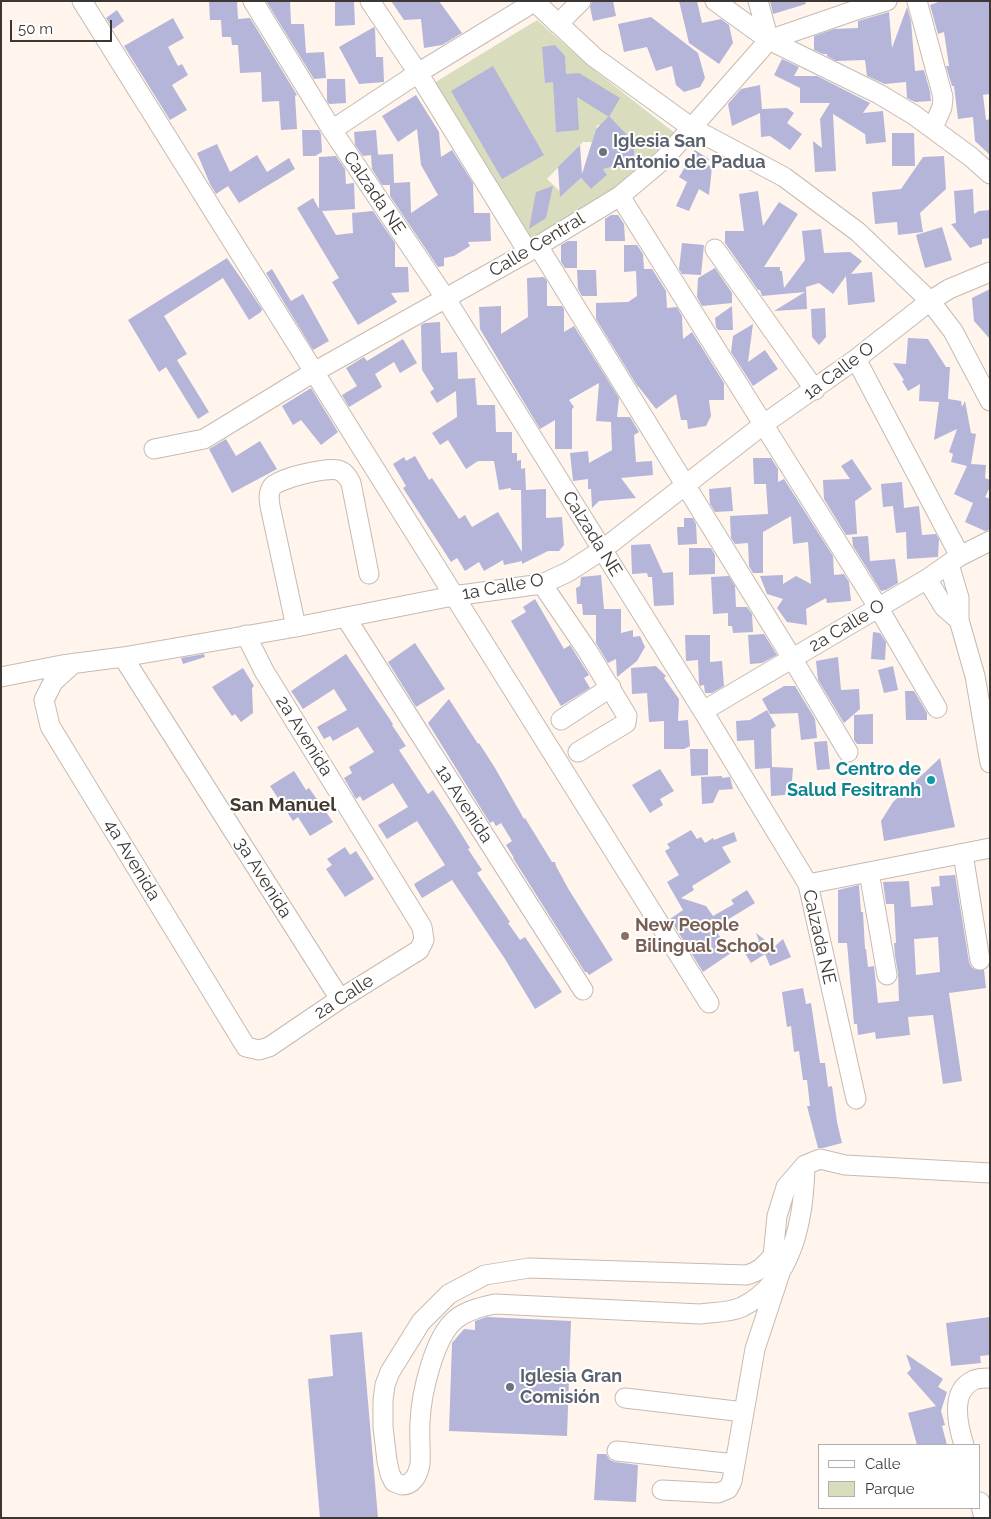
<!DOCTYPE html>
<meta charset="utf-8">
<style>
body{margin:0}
#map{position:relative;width:991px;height:1519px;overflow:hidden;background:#fff5ed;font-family:Raleway,sans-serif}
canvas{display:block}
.frame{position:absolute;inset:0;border:2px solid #3c3733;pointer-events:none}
.legend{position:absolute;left:818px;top:1444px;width:162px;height:65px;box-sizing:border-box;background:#fff;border:1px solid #b1afad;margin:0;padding:6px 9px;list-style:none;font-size:15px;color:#3c3733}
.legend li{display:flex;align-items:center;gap:10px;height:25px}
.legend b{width:25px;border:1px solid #b1afad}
.scale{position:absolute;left:10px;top:20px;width:102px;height:22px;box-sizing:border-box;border:2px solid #3c3733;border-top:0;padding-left:6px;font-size:15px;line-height:18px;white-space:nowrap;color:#3c3733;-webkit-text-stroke:4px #fff;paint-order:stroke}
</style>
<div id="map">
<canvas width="991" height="1519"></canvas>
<div class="frame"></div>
<ul class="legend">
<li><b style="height:6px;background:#fff"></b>Calle</li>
<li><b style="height:14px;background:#d9ddbd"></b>Parque</li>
</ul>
<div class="scale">50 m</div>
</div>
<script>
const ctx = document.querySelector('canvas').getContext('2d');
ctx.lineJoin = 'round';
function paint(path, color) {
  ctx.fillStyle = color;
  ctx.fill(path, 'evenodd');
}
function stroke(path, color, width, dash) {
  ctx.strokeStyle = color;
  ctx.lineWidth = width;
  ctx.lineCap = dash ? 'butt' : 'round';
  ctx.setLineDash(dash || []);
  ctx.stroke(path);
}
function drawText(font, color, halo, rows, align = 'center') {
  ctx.font = font + ' Raleway,sans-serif';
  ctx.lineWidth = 4;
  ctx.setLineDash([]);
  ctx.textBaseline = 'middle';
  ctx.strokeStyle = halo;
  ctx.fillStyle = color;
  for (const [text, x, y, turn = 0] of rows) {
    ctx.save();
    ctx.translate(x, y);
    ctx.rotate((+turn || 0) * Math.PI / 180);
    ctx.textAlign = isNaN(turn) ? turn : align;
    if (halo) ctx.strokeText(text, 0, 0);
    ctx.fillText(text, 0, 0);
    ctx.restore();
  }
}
const green = new Path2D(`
 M537 20 589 66 676 134 614 190 531 241 434 83ZM597 125H617L634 142V162L603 169 607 175 591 189 581 178 563 194 547 179 583 142H592Z`);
const building = new Path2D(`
 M209 1H237L238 19 250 18 297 95 295 96 297 129 281 130 279 101 262 102 261 72 240 73 238 45H232L231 37H222L221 20H210Z
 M266 1H290L291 24H304L306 53 324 52 326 78 314 79Z
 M335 1H354L355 25 335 26Z
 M391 1H439L462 33 442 45 424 48 421 19 404 20Z
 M592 1H613L616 16 593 21 590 7Z
 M679 1H697L702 23 721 19 729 25 733 43 719 64 689 43Z
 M770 1H805L806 4 773 14Z
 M941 1H990V94L983 95 986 120 990 119V155L975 141 973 117 958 119 954 86H952L946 66H949L944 32 938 34 930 5Z
 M907 7 911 21 915 71 924 70 930 92 931 101 915 102 907 98 906 82 885 84 867 76 865 60 836 61 827 56V54H823L814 50V36L834 29 858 28V21L889 12 892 48Z
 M117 10 124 21 113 29 106 18Z
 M651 17 698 53 705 78 700 87 684 92 676 85 672 66 656 71 647 47 624 52 618 24Z
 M173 18 184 38 168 47 178 66 182 64 188 75 172 85 187 110 170 120 124 46Z
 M374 27 375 29 376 57H383L384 82 359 84 339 47Z
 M555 45 565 56 566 74 579 73 620 98 609 117 577 97 579 130 556 132 553 82 545 83 542 47Z
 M782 59 799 67 794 76H817L870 103 863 113 883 111 886 142 866 144 865 134 833 114 836 171 815 172 813 141 822 148 820 119 830 103H800V88L774 75Z
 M493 66 544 155 502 179 451 91Z
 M327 79H345L346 103 329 104 327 101Z
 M760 85 762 109 787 108 794 113 787 123 802 134 790 150 770 136 761 137 760 113 732 126 728 104 741 89Z
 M416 95 439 132 441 157 452 150 473 183 474 213H490L491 241 468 242 470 246 454 256 444 258V266L438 267 390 196V185H382L372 169 371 155 363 156 355 145 354 132 376 130 378 155H373L393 154 394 183 410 182 411 213 438 195 421 165 417 129 398 142 382 116Z
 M609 116 634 142V162L603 169 607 175 591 189 581 178 560 197 558 167 580 145 582 174 596 129Z
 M302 130H319L321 134 322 152 315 156H303Z
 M892 133H914L915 166H892Z
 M217 144 230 172 257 155 267 172 289 158 295 169 239 203 228 186 216 194 210 184 197 153Z
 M695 150 709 159 706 164 712 167 709 195 699 189 689 211 676 206 687 182 679 177Z
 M336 156 345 169 346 184 354 183 355 209 322 211 336 235 353 233 352 213 373 211 395 243V267H408L409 292 391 293 397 302 358 325 332 282 339 278 297 208 313 198 319 209V157Z
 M944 156 946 189 920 213 923 232 898 235 897 222 875 224 872 192 901 189 923 157Z
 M553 186 546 218 529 229 536 192Z
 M973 189 974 214 979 211 990 210V238L982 239V244L970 248 951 224 956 223 954 191Z
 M758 191 763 226 779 202 798 214 764 267H780V271H782L784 288 805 260 802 231 821 229 824 253 850 252 862 261 851 274 872 272 875 302 848 305 846 276 833 294 819 283 806 287 807 309 774 311 805 292 762 296 760 290H758L725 243V231H744L739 194Z
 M611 215H618L624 224 625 241H605V219Z
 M942 227 952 260 925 268 916 235Z
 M568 241H577V268H565L561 262V245Z
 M682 243 704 245 701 275 682 274 679 269Z
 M624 245H637L643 254 644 269H652L666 291 667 308 677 307 682 316 683 339 692 332 724 383V400H709L711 416 706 426 688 429 687 420H681L676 394 656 409 638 386V387L596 319V303L628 302 637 296 636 271 624 272Z
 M227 258 262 309 261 312 249 320 223 278 164 316 187 354 177 360 209 412 198 419 166 367 159 372 128 320Z
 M715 268 732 293V303L702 306 697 297 698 278Z
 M272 269 291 301 303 294 329 341 313 350 266 273Z
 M577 270H596L597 296H582L578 289Z
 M544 277 547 281V306H562L564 309V332L574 326 619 398 617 417H630L639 432 634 435 636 462 652 461 653 475 621 478 636 498 599 501 592 508 591 489H588V479L573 481 570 453 588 451 589 463 612 450 611 422 596 421 599 383 569 400 574 407 572 409V449H555V420L540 429 480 329 479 307 501 306V334L528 317 527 278Z
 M990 289V339L974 321 972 298Z
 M732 306 733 330H718L716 327 715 318Z
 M825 308 826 337 819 345 812 337 811 309Z
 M440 322 441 353 457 352 458 379 477 378 475 379 477 405H495L496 432H512V453H517V461L521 460V469L525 468 526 490 546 489V518L562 517 564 545 559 551H548L522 564V561L504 565 503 560 484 571 479 562 465 571 457 558 451 562 403 488 406 486 393 464 404 457 406 461 415 456 429 480 432 478 459 519 465 515 472 527 498 512 522 552 521 490H511V488L499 490 494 461H478L466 469 448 440 440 445 432 433 457 417 456 391 437 403 430 392 434 389 422 370 421 325 425 323Z
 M753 324 748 362 765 350 778 369 753 386 731 352 733 336Z
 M908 338 928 339 946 367H950L948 399 961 401 962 407 965 401 971 433 976 434 971 464 986 465 985 478 990 480V487L985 497 990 499V530L985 531 965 522 973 503 954 494 967 466 951 462 953 454 949 452 957 429 934 440 939 402 919 401 920 384 908 391 902 381 904 380 893 363 906 364Z
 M403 339 417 363 400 373 394 362 375 374 382 387 349 407 342 395 357 386 346 368 364 357 367 361Z
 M311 388 338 432 321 445 301 420 293 425 282 406Z
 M226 439 236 456 260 441 277 469 232 493 209 449Z
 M753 458H771L778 469V482L784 479 833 556 834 575 844 574 849 582 851 601 827 603 826 598 806 609 807 625 787 622 777 608 783 599 767 594 760 576 783 575V584L796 576 811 584 808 542 793 544 791 516 763 532V573H753L749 566 748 543 735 544 731 538 730 516 768 514 766 484H754Z
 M852 459 872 489 855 501 857 534 846 535 824 499 823 480 850 479 841 466Z
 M902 482 904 508 919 506 922 535 936 534 939 539 938 557 907 559 906 532 896 533 893 506 883 507 881 484Z
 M731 487 733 511 715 512 710 504 709 489Z
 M684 518H693L696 524 697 544 678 545 677 527H684Z
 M868 536 870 561 895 559 898 583 886 590 881 591 853 546 852 537Z
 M650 544 663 573 673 572 674 605 654 606 652 577H648L647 573 632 574 631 545Z
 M689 548H711L715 555V574L689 575Z
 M601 575 604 609H621V633L633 630V637L640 636 645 647 637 661 617 677 616 659 608 663 596 643V615H583L582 604H577L576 588 580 586 581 577Z
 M729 576 735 586 736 607H747L752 614 753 632 733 633 732 626H728V613L713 614 711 577Z
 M535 599 564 649 570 645 589 675 584 678 590 688 561 706 511 621 526 612 523 607Z
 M873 632 880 633 886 642 885 660 871 659Z
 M764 634 777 655 762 663 750 664 748 635Z
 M685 635H710V662L722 661 724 686 712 693H705L704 685 700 686 699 683 698 660 686 661Z
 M415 643 445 689 416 707 388 662Z
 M204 654 205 657 183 664 181 658Z
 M346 654 393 724 392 725 406 746 399 750 428 794 433 790 452 819 470 848 468 849 482 870 477 873 510 922 508 923 520 940 525 937 562 992 535 1009 505 959 452 880 422 898 416 888 414 884 445 865 417 821 387 839 378 825 408 807 393 783 363 801 360 796 356 799 344 778 352 773 349 767 374 752 358 727 333 741 330 736 324 739 317 727 347 710 334 689 303 709 291 691Z
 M838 657 841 690 859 689 860 709 844 723 818 680 816 661Z
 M656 666 666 676 664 678 679 699 678 721 688 720 690 746 684 749H664V721L649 722 647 693 632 694 631 668Z
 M893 666 898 690 884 693 878 670Z
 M243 668 254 686 252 688 253 713 241 722 235 714 232 716 212 687Z
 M784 686H795L815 719 817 738 801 740 798 713 770 714 762 699Z
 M905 691H914L927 713V720H906Z
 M449 699 478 744 479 743 495 768 524 819 525 818 552 862H555L556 866 569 890 613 960 589 975 587 972H585L513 858H514L506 845 512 841 501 823 496 826 493 821 490 823 428 723Z
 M767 710 776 726 771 729 772 767 793 768 792 781 787 785 785 795 771 796 770 768 755 769 754 740 737 741 736 721 750 720Z
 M873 714V744H857L854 740V715Z
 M827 741 830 769 817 770 814 742Z
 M690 749H708V775L691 776Z
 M940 758 955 827 884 841 881 821 893 802Z
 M660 769 674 791 660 799 663 805 650 813 632 785Z
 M294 771 306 790 309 788 333 822 310 836 298 817 293 821 270 786Z
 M722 776V778L730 777 733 789 719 790 713 803 702 804 701 777Z
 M691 830 697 839 701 837 705 843 713 838 714 840 734 832 737 841 722 847 731 862 692 886 694 890 681 898 706 906 713 916 734 904 731 900 747 890 755 903 714 928 731 953 703 972 670 919 683 910 667 882 679 875 665 851 670 848 667 844Z
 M345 847 350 855 356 851 374 879 345 897 326 869 332 865 327 859Z
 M955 875 969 962 971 967 976 970H984L986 988 949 993 962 1081 943 1084 933 1015 908 1017 910 1035 876 1039 875 1032 858 1035 857 1024H854L847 943H838V890L859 885 861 912H863L865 949H866L868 967 874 966 878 1003 899 1001 898 973 895 956 894 943H896L894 904H886L883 882 909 881 911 907 933 905 931 887 940 886 939 876ZM938 937 940 972 916 975 914 939Z
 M756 933 774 947 783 939 791 957 770 966 765 954 751 963 743 950 759 941Z
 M803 988 806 1004 811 1003 820 1063H825L828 1087 832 1086 837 1122 842 1143 823 1148H818L807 1106H810L807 1080H803L799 1051 794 1052 791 1026 787 1027 782 992Z
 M487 1317 571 1321 567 1436 449 1431 452 1343 464 1329 475 1330V1321Z
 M990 1317V1355L980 1356 981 1363 951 1366 946 1323Z
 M362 1332 378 1518H320L308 1379 333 1376 330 1335Z
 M906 1354 943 1379 938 1387 947 1392 941 1411 945 1425 942 1426 947 1445H917L908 1413 936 1406 907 1373 911 1369Z
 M597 1454H606L610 1460 615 1462 638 1465 636 1502 594 1500Z`);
const minor = new Path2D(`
 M82 1 709 1003
 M253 1 332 130 446 299 703 711 808 884 856 1099
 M370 1 418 73 528 252
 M534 1 594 57 692 128 784 177 858 232 930 301 953 331 990 401
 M715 1 769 40 879 94 914 115 971 157 990 174
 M758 1 769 40
 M917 1 943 97 942 107 933 128
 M558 24 581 1
 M332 130 418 73 534 2
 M620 196 878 607 937 708
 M538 246 792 658 848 752
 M715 249 815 390
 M856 359 960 556
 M154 449 204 439 314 372 528 252 620 196 664 159 769 40 856 10 887 1
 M949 564 959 598V620L975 676 990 763
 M927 579 944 607 959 620
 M542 584 587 650 627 716 626 723 578 752
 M346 618 583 990
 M296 627 270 506C269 500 268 493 272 487 279 478 327 467 338 470 345 472 348 477 351 483L369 574
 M123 657 340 999
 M74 663 53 682 44 700 50 726 246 1047 259 1050 269 1047 340 999 419 950 424 940 422 927 264 671 246 635
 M1 677 62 665 123 657 296 627 453 596 542 584 568 572 602 550 764 424 856 359 930 301 949 289 990 272
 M703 711 927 579 960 556 990 541
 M561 720 611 687
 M963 854 980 960
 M869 872 887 975
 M808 884 990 848
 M773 1256C764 1266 759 1272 746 1275L529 1268 485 1275 449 1294 421 1322 390 1372 385 1385 383 1400V1427L387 1461 390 1474 394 1482 402 1485C413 1485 418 1475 420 1464 421 1450 419 1436 420 1422 421 1395 434 1336 456 1319 467 1310 482 1307 495 1304L700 1314C714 1312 729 1313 742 1307 794 1281 804 1217 805 1165
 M625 1398 744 1412
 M964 1445C958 1426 949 1391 974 1380 978 1378 985 1378 990 1378
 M617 1451 735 1464
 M662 1490 718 1493 728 1489 732 1481 755 1349 781 1270 773 1256 777 1216 786 1187 805 1165 820 1159 845 1165 990 1173
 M980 1502 984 1518`);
const markers = [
 [603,152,5,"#6b7280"],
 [931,780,5,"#0f9aa8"],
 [625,936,5,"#8d6e63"],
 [510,1387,5,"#6b7280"]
];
const worshipNames = [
 ["Iglesia San",613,142],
 ["Antonio de Padua",613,163],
 ["Iglesia Gran",520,1377],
 ["Comisión",520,1398]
];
const streetNames = [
 ["Calzada NE",374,193,56],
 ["Calle Central",537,245,-31],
 ["1a Calle O",839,371,-37],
 ["Calzada NE",592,534,58],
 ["1a Calle O",503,587,-10],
 ["2a Calle O",847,626,-31],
 ["2a Avenida",304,736,58],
 ["1a Avenida",464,804,57],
 ["4a Avenida",132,860,59],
 ["3a Avenida",263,878,58],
 ["Calzada NE",819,937,77],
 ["2a Calle",344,997,-33]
];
const cultureNames = [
 ["Centro de",921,770],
 ["Salud Fesitranh",921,791]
];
const educationNames = [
 ["New People",635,926],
 ["Bilingual School",635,947]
];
const neighbourhoodNames = [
 ["San Manuel",283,805]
];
paint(green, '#d9ddbd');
paint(building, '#b4b5d8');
stroke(minor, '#c6bab1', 21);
stroke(minor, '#fff', 19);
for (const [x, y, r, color] of markers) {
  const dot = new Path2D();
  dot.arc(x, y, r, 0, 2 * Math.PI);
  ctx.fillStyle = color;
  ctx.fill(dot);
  stroke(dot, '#fff', 2);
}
drawText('bold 18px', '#5b616d', '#fff', worshipNames, 'left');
drawText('18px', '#3c3733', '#fff', streetNames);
drawText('bold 18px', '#0d838f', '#fff', cultureNames, 'right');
drawText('bold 18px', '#785e54', '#fff', educationNames, 'left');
drawText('bold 19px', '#423931', '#fff', neighbourhoodNames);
</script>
